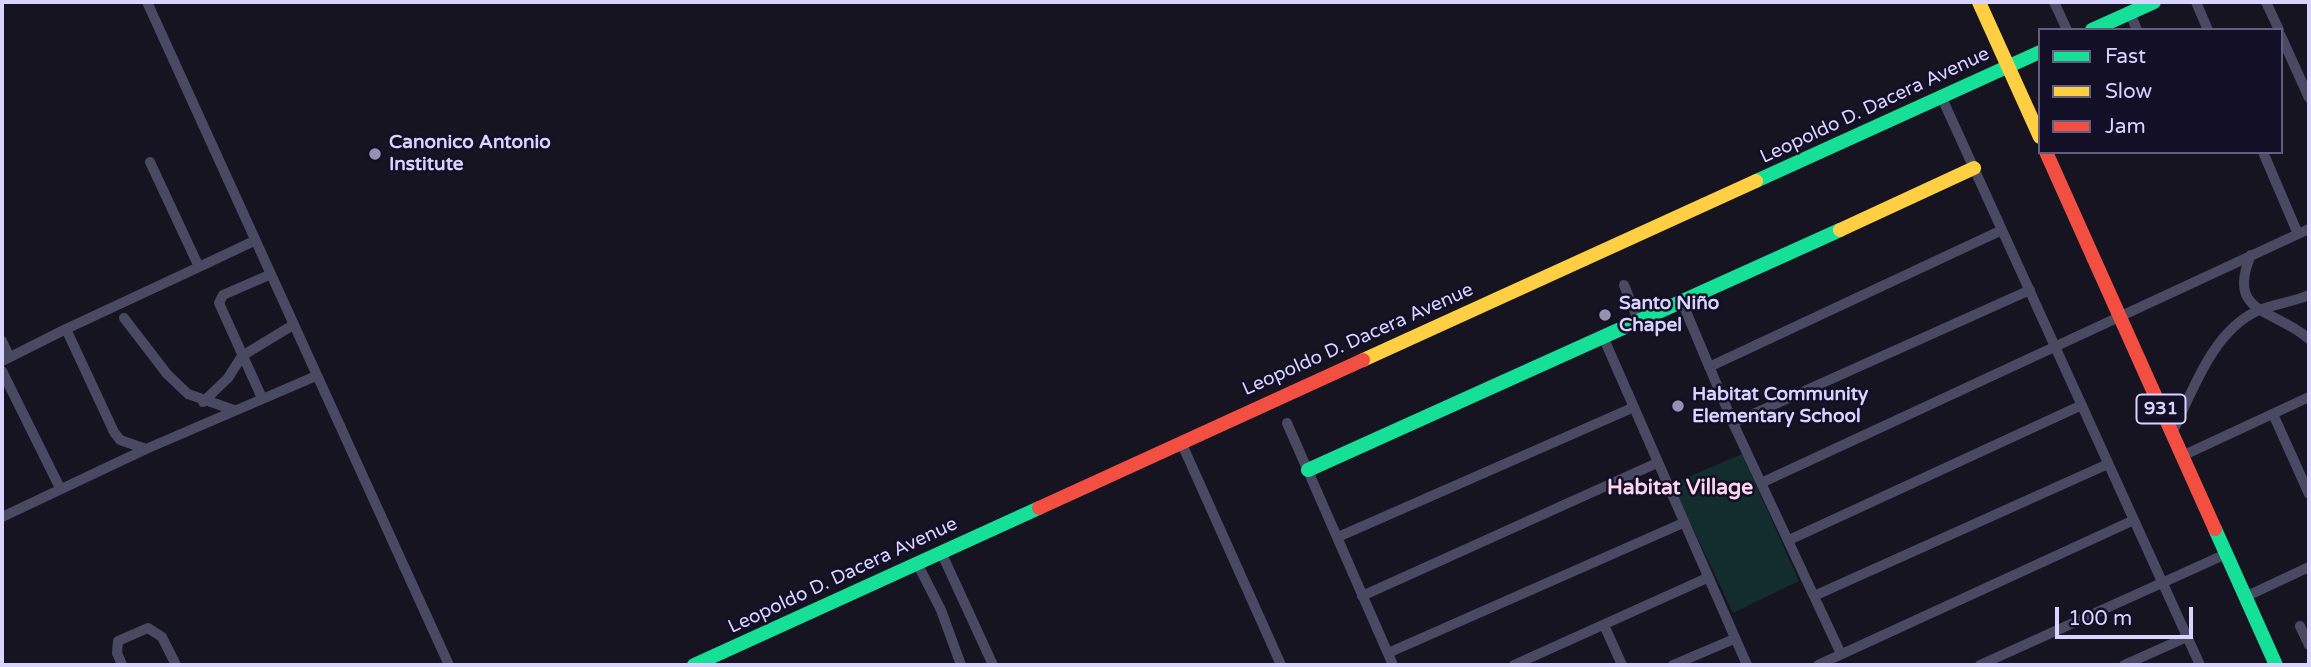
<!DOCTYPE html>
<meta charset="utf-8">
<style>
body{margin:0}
#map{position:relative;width:2311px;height:667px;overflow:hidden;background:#161421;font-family:"Varela Round",sans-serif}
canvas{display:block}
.frame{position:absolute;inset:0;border:4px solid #d9d4ff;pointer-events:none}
.legend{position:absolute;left:2038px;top:28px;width:245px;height:126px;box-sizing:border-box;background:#130f26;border:2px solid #625e7d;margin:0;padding:9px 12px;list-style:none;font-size:21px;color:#d9d4ff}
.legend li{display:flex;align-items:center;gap:14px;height:35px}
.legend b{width:35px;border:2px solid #625e7d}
.scale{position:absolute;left:2055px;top:607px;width:138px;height:32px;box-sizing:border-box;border:4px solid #d9d4ff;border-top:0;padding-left:9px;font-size:21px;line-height:24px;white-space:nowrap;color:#d9d4ff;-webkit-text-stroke:5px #130f26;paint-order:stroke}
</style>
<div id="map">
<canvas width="2311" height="667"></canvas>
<div class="frame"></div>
<ul class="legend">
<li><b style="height:9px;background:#16e098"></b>Fast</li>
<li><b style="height:9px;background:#ffcf43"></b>Slow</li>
<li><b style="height:9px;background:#f24e42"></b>Jam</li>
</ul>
<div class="scale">100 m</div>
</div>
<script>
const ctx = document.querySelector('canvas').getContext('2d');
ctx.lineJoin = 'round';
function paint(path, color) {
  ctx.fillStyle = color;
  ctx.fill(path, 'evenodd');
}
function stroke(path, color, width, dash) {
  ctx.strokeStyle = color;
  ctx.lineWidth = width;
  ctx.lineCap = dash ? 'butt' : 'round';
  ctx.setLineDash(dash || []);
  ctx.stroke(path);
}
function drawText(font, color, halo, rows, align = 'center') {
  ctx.font = font + ' "Varela Round",sans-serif';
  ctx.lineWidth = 5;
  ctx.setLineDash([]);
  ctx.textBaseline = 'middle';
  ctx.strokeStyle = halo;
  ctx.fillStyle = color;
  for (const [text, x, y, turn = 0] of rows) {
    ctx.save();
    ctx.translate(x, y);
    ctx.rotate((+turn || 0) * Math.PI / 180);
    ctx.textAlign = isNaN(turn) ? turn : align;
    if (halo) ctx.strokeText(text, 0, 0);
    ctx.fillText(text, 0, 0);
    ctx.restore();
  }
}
const green = new Path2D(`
 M1742 454 1799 581 1733 613 1672 484Z`);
const street = new Path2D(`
 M147 2 449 665
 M2054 2 2067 30
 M2196 2 2208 30
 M2266 2 2279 30
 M2130 13 2137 30
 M2281 36 2309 98
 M1941 96 2200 665
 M2263 152 2298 234 2309 229
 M150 162 199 267 254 241
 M2251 255C2225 315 2276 309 2309 339
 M1624 285 1639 322
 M1682 302 1733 423 1841 654
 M124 318 167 374 188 394 234 410
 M66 329 199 267
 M1604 339 1747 665
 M2 341 9 356
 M2 361 66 329 114 432 120 440 146 449
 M1709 367 2002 230
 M2 371 60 488
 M262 398 219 303 223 295 269 275
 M203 402 228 378 242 356 293 325
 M2273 414 2309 494
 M1287 423 1393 665
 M1733 423 2030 290
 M2172 433C2193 391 2212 332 2257 311 2274 304 2293 302 2309 295
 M1181 442 1281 665
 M2182 456 2309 397
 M1761 483 2298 234
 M2 517 146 449 316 376
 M1338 537 1632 408
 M1789 540 2082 405
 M941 552 993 665
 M917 563 941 610 961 665
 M1362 596 1657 463
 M1814 596 2108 464
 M2245 597 2309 567
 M1604 625 1622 665
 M2300 626 2309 645
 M1388 653 1683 523
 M122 665 117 653 118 641 148 628 162 637 176 665
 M1514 665 1707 578
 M1673 665 1734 639
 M1818 665 2134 520
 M1980 665 2226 554
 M2124 665 2187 637`);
const fast = new Path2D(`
 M2092 30 2154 2
 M1756 181 2040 52
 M1308 470 1840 230
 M2215 529 2276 665
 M694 665 1039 508`);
const slow = new Path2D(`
 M1979 2 2040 137
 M1840 230 1974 168
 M1363 360 1756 181`);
const jam = new Path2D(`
 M2046 152 2215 529
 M1039 508 1363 360`);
const markers = [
 [375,154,7,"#9591b1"],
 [1605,315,7,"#9591b1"],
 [1678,406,7,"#9591b1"]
];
const shields = [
 [2161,409,49]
];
const shieldNames = [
 ["931",2161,409]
];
const streetNames = [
 ["Leopoldo D. Dacera Avenue",1875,106,-25],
 ["Leopoldo D. Dacera Avenue",1358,340,-24],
 ["Leopoldo D. Dacera Avenue",843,576,-25]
];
const poiNames = [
 ["Canonico Antonio",389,143],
 ["Institute",389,165],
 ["Santo Niño",1619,304],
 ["Chapel",1619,326],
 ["Habitat Community",1692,395],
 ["Elementary School",1692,417]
];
const neighbourhoodNames = [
 ["Habitat Village",1680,488]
];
paint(green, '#132c2d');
stroke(street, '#4a4962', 10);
stroke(fast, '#16e098', 14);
stroke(slow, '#ffcf43', 14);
stroke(jam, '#f24e42', 14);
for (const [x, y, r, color] of markers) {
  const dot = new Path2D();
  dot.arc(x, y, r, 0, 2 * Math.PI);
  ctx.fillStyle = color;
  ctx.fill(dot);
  stroke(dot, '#130f26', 2.5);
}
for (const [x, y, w] of shields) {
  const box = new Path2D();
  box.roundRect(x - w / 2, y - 14.5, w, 29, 5);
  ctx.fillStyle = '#130f26';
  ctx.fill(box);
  stroke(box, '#d9d4ff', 2);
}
drawText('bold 18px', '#d9d4ff', null, shieldNames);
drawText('19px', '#d9d4ff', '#130f26', streetNames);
drawText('bold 19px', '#d9d4ff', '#130f26', poiNames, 'left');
drawText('bold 21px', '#ffd6f0', '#130f26', neighbourhoodNames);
</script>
